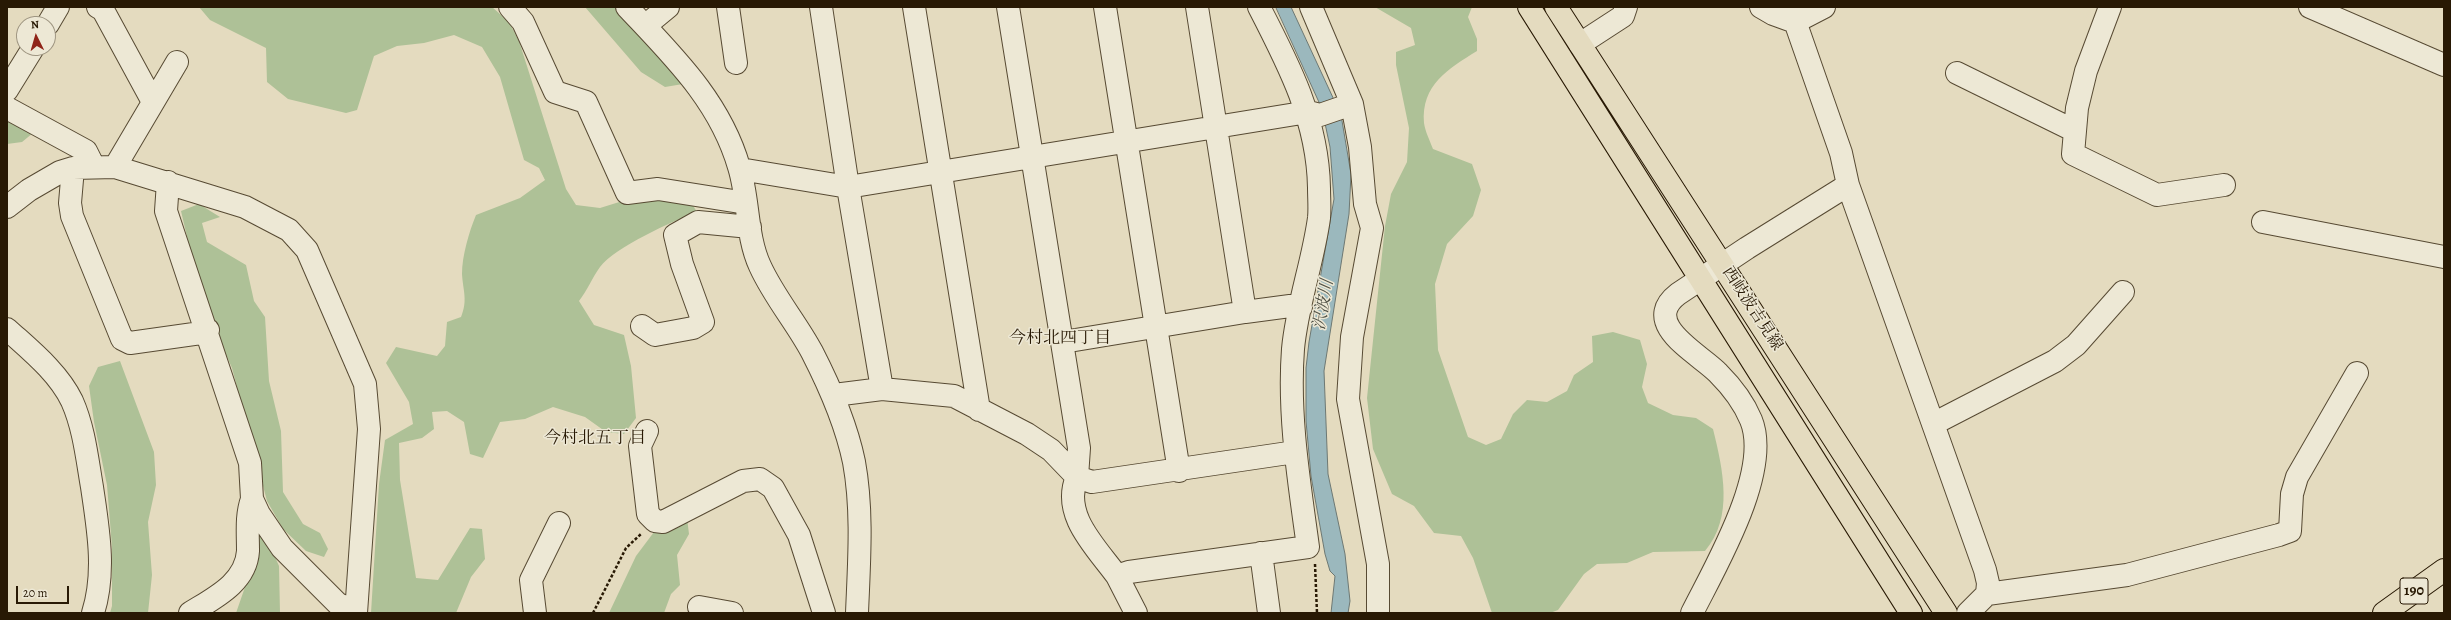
<!DOCTYPE html>
<meta charset="utf-8">
<style>
body{margin:0}
#map{position:relative;width:2451px;height:620px;overflow:hidden;background:#e4dbbf;font-family:Alegreya,serif}
canvas{display:block}
.frame{position:absolute;inset:0;border:8px solid #281904;pointer-events:none}
.north{position:absolute;left:16px;top:16px;width:40px;height:40px;box-sizing:border-box;background:#ede8d5;border:1px solid #9e9581;border-radius:50%;rotate:355deg;font-size:11px;font-weight:700;line-height:16px;text-align:center;color:#281904}
.north::after{content:'';display:block;margin:auto;width:14px;height:18px;background:#8f2418;clip-path:polygon(50% 0,100% 100%,50% 72%,0 100%)}
.scale{position:absolute;left:16px;top:586px;width:53px;height:18px;box-sizing:border-box;border:2px solid #281904;border-top:0;padding-left:5px;font-size:12px;line-height:14px;white-space:nowrap;color:#281904;-webkit-text-stroke:3px #ede8d5;paint-order:stroke}
</style>
<div id="map">
<canvas width="2451" height="620"></canvas>
<div class="frame"></div>
<div class="north">N</div>
<div class="scale">20 m</div>
</div>
<script>
const ctx = document.querySelector('canvas').getContext('2d');
ctx.lineJoin = 'round';
function paint(path, color) {
  ctx.fillStyle = color;
  ctx.fill(path, 'evenodd');
}
function stroke(path, color, width, dash) {
  ctx.strokeStyle = color;
  ctx.lineWidth = width;
  ctx.lineCap = dash ? 'butt' : 'round';
  ctx.setLineDash(dash || []);
  ctx.stroke(path);
}
function drawText(font, color, halo, rows, align = 'center') {
  ctx.font = font + ' Alegreya,"Noto Serif JP",serif';
  ctx.lineWidth = 3;
  ctx.setLineDash([]);
  ctx.textBaseline = 'middle';
  ctx.strokeStyle = halo;
  ctx.fillStyle = color;
  for (const [text, x, y, turn = 0] of rows) {
    ctx.save();
    ctx.translate(x, y);
    ctx.rotate((+turn || 0) * Math.PI / 180);
    ctx.textAlign = isNaN(turn) ? turn : align;
    if (halo) ctx.strokeText(text, 0, 0);
    ctx.fillText(text, 0, 0);
    ctx.restore();
  }
}
const green = new Path2D(`
 M199 7H492L509 22 519 41 566 189 576 205 600 208 629 199 647 197 692 204 697 212C673 221 615 247 600 267 592 278 587 291 579 301L594 325 624 335 631 366 636 418 624 434 606 432 585 417 553 407 525 419 500 422 483 458 470 454 464 422 447 411 432 412 434 429 422 438 399 443 400 480 416 578 438 580 470 528 482 529 485 559 471 577 456 613H371L379 484 385 440 413 424 409 402 386 363 396 347 437 356 445 346 447 322 461 317C468 300 463 291 462 274 462 256 469 232 476 215L520 198 545 180 539 168 524 160 500 77 482 47 454 35 424 43 397 46 374 56 357 110 346 113 288 99 267 82 266 48 210 20Z
 M585 7H615L650 41 683 84 665 87 641 72Z
 M1375 7H1472L1468 17 1477 39V51C1448 69 1421 85 1424 123 1425 131 1430 141 1433 149L1472 164 1481 190 1473 216 1447 244 1435 284 1438 350 1468 437 1486 445 1501 439 1513 414 1527 400 1547 402 1567 391 1574 375 1593 362 1592 336 1613 332 1640 340 1647 364 1642 387 1648 403 1673 415 1696 418 1713 429C1723 470 1734 517 1705 551L1653 552 1627 563 1597 564 1584 574 1558 610 1550 613H1492L1473 558 1461 536 1434 533 1414 506 1392 494 1373 449 1367 398 1385 226 1391 194 1407 162 1409 128 1396 65V52L1415 45 1411 28Z
 M7 118 33 133 22 142 7 144Z
 M199 204 220 217 202 223 207 242 246 265 254 301 265 317 269 381 281 431 283 492 303 524 320 533 328 549 324 557 306 551 283 529 267 501 232 368 202 301 181 211Z
 M120 361 154 452 156 485 148 522 152 575 148 613H110L112 606V547L107 485 94 422 89 386 98 367Z
 M687 518 689 534 677 555 680 585 671 594 664 613H609L636 556 654 532Z
 M266 536 279 566 280 613H236L253 564 254 537Z`);
const water = new Path2D(`
 M1276 7H1291L1341 115 1351 174 1349 214 1324 371 1328 474 1345 554 1350 601 1348 613H1331L1335 576 1330 571 1325 554 1311 476 1306 421V368L1309 342 1334 199 1330 147 1322 109Z`);
const path = new Path2D(`
 M1315 564 1317 613
 M593 613 626 548 641 534`);
const minor = new Path2D(`
 M98 7 103 10 153 102
 M510 7 523 22 555 92 586 102 627 193 658 189 746 203
 M627 7C673 56 720 101 739 167 749 199 746 236 760 266 774 297 796 322 812 352 830 387 846 423 854 462 863 511 859 563 857 613
 M728 7 736 63
 M821 7 848 187 882 389
 M914 7 979 410
 M1008 7 1079 448 1077 477 1092 482 1295 452
 M1105 7 1179 471
 M1197 7 1245 312
 M1311 7 1352 104
 M1761 7 1773 14 1795 22 1824 7
 M1790 7 1841 153 1848 185 1985 570 1988 583 1987 594
 M2110 7 2086 71 2077 108 2073 154 2157 195 2224 185
 M2310 7 2444 65
 M48 24 58 7
 M645 26 668 7
 M1580 44 1623 16 1626 7
 M1957 73 2075 131
 M7 90 33 48
 M7 108 86 151 94 167
 M115 167 177 62
 M73 168 70 203 72 216 122 339 130 343 201 333 208 330
 M740 169 848 187 1308 112 1320 115 1352 104 1360 147 1365 204 1372 228 1352 337 1348 399 1378 564V613
 M168 182 166 211 250 463 252 499 259 514 282 548 338 604 356 611
 M7 207 29 190 60 172 73 168 115 167 245 207 289 230 307 250 365 384 369 429 356 613
 M2263 222 2444 257
 M642 326 655 335 693 328 703 322 682 264 675 235 698 222 750 227
 M7 329C30 350 58 372 72 401 84 428 87 458 92 487 98 528 106 572 93 613
 M1063 342 1245 312 1290 306 1301 307
 M834 395 882 389 954 396 1027 434 1051 450 1077 477C1061 515 1096 547 1117 576L1129 572 1308 547C1299 481 1288 415 1293 349 1297 305 1313 262 1319 218 1320 209 1319 198 1319 188 1318 121 1289 65 1259 7
 M1933 424 2055 361 2076 345 2123 292
 M647 431 640 446 648 514 655 521 663 522 743 481 760 479 773 488 799 535 824 613
 M1261 553 1269 613
 M1117 576 1136 613
 M699 607 732 613
 M190 613C214 598 246 583 248 551 248 532 246 516 252 499
 M535 613 531 580 559 523
 M1692 613C1715 567 1772 471 1751 420 1744 403 1731 386 1718 373 1700 354 1639 324 1678 294L1747 248 1848 185
 M1968 613 1987 594 2127 575 2279 535 2290 531 2292 494 2297 477 2357 373`);
const major = new Path2D(`
 M1529 7 1911 613
 M1556 7 1946 613`);
const highway = new Path2D(`
 M2384 613 2444 570`);
const shields = [
 [2414,591,28]
];
const shieldNames = [
 ["190",2414,591]
];
const streetNames = [
 ["西岐波吉見線",1752,309,57]
];
const waterNames = [
 ["沢波川",1324,305,-80]
];
const neighbourhoodNames = [
 ["今村北四丁目",1060,339],
 ["今村北五丁目",595,439]
];
paint(green, '#aec197');
paint(water, '#9bb8bd');
stroke(water, '#6d7873', 1);
stroke(minor, '#574a33', 24);
stroke(major, '#281904', 24);
stroke(highway, '#281904', 24);
stroke(path, '#281904', 2.5, [3, 2]);
stroke(minor, '#ede8d5', 22);
stroke(major, '#e4dbbf', 22);
stroke(highway, '#e4dbbf', 22);
for (const [x, y, w] of shields) {
  const box = new Path2D();
  box.roundRect(x - w / 2, y - 13, w, 26, 3);
  ctx.fillStyle = '#ede8d5';
  ctx.fill(box);
  stroke(box, '#281904', 1);
}
drawText('bold 15px', '#281904', null, shieldNames);
drawText('16px', '#281904', '#ede8d5', streetNames);
drawText('italic 17px', '#505145', '#ede8d5', waterNames);
drawText('17px', '#281904', '#ede8d5', neighbourhoodNames);
</script>
